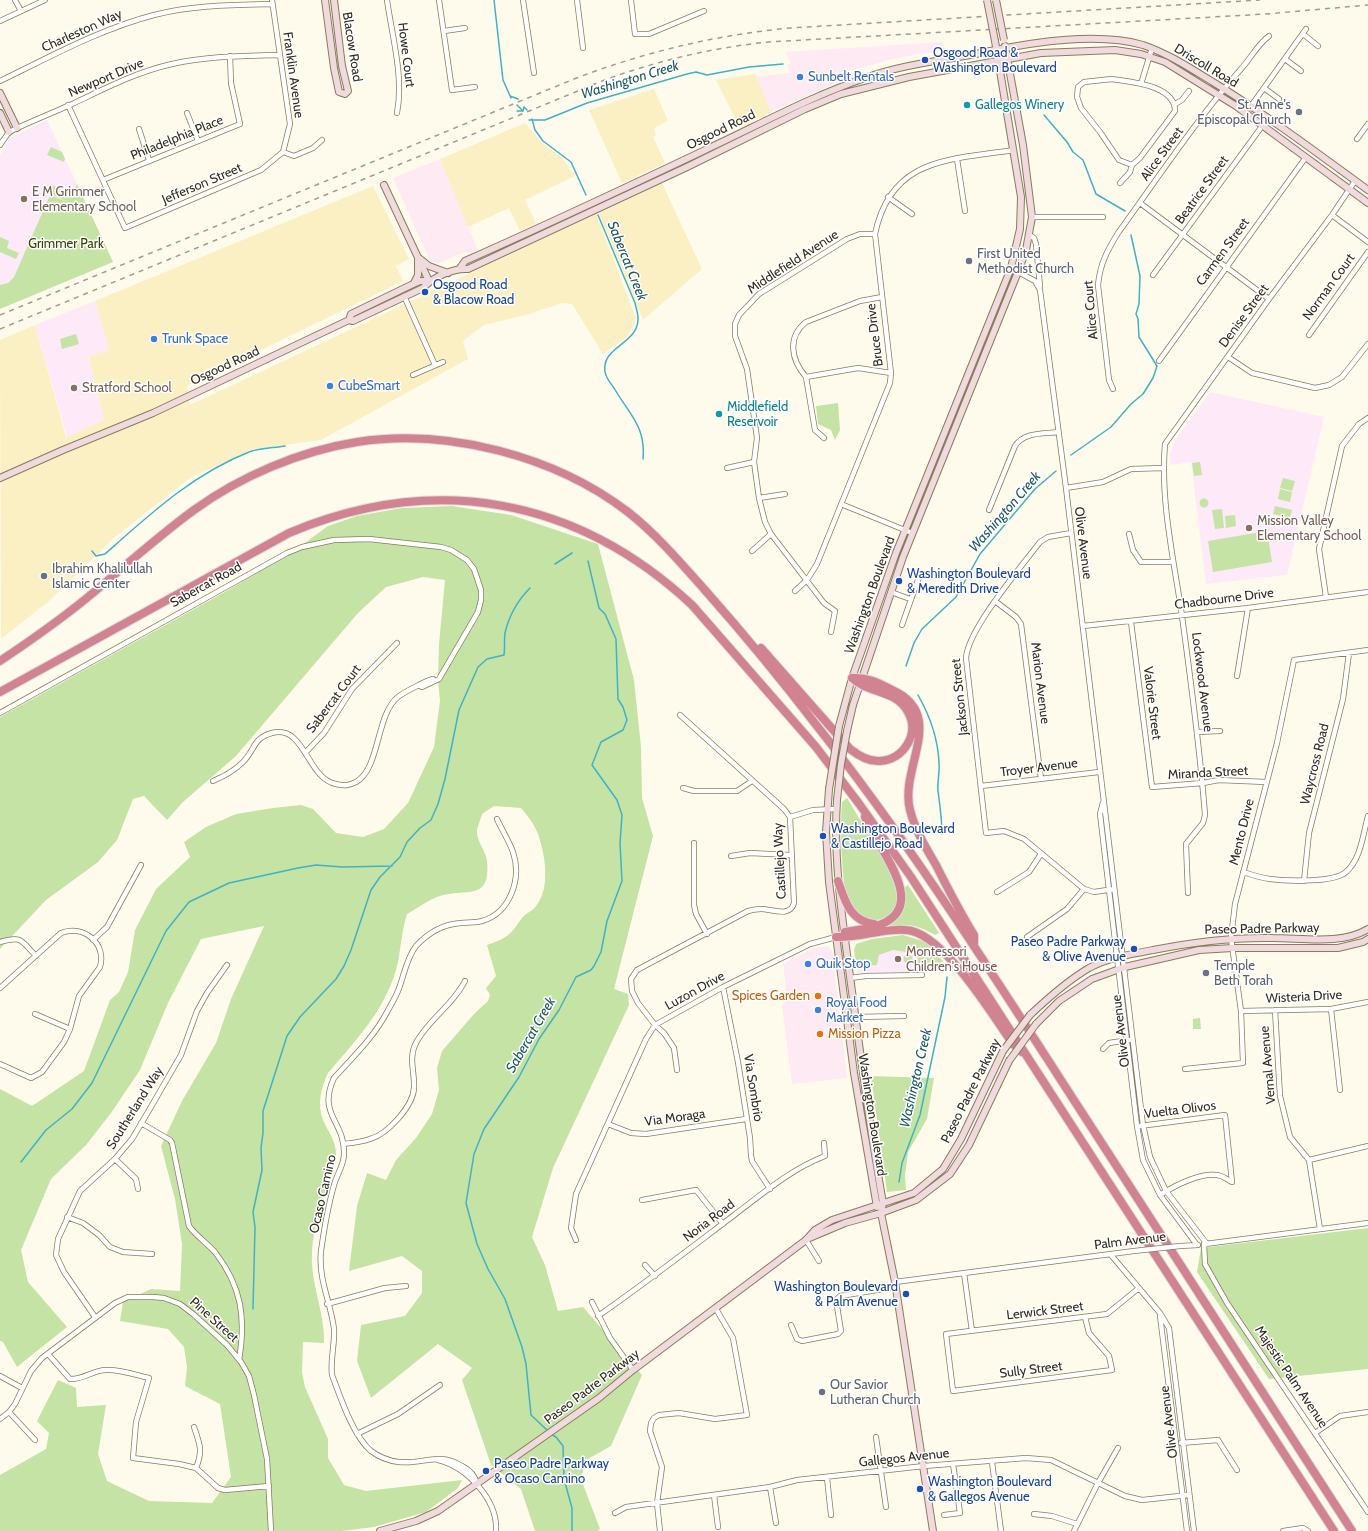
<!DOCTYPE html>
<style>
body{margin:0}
canvas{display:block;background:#fefbec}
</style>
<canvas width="1368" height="1531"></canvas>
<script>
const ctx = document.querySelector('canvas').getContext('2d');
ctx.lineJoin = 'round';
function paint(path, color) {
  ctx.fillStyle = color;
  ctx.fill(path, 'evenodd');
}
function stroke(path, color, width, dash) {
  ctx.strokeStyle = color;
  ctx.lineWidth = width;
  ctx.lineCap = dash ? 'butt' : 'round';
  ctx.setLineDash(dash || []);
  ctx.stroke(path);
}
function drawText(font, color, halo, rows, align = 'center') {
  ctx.font = font + ' Cabin,sans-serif';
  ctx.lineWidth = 3;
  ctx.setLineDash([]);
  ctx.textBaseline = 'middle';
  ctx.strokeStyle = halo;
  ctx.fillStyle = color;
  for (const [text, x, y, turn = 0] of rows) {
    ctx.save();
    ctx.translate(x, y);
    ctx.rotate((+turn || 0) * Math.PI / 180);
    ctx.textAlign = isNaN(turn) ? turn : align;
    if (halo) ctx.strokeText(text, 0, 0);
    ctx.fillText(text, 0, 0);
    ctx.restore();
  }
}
const commercial = new Path2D(`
 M943 42 944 49 893 59 852 70 845 74 846 78 771 112 754 77 790 73 787 65 791 63 786 52Z
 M440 159 478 250 472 253 465 252 439 263 432 262 429 259 393 178Z
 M827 946 832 950 847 1078 792 1084 782 1006 787 998 783 964 814 948Z`);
const built = new Path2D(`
 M755 74 771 112 740 128 716 80Z
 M654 89 668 121 654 128 656 135 653 137 665 163 622 183 589 110Z
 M525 123 541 142 564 160 575 176 525 200 536 223 520 231 509 208 468 227 440 159Z
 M662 183 702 269 643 320 599 213Z
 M373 186 409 259 396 266 403 281 187 386 190 405 596 214 635 316V323L627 337 603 354 572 304 562 303 526 315 484 325 463 341 468 359 321 440 253 449 190 478 115 537 48 602 1 639 0 340 35 325 66 437 104 420 88 356 109 350 95 301Z`);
const education = new Path2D(`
 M47 120 77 184 69 204 50 195 14 277 8 283 0 285V155L10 138Z
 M95 301 109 350 88 357 104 420 67 437 35 325Z
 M1210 392 1324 417 1287 575 1206 584 1191 462 1171 465 1170 460V453L1176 439Z
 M893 950 918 954 917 972 857 973 856 967 877 965 879 955Z`);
const green = new Path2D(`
 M51 147 62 152 65 159 64 162 47 155Z
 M50 184 72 194 77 184 113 262 0 309V285L8 283 14 277 50 195 70 203 45 191Z
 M0 237 9 241 7 248 19 253 16 259 0 252Z
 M76 334 79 344 62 349 60 339Z
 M838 403 840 430 835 440 831 430 818 424 816 406Z
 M1200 462 1202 475 1194 476 1192 463Z
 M1283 478 1295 481 1292 491 1280 488Z
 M1280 489 1292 492 1290 502 1278 499Z
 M1199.5 503a4.5 4.5 0 1 1 9 0a4.5 4.5 0 1 1-9 0Z
 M452 506 511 515 598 544 634 680 641 747 642 798 653 836 614 989 628 994 629 1005 553 1168 532 1237 545 1265 558 1311 583 1307 642 1375 611 1446 586 1460 581 1479 600 1529 598 1531H535L521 1489 491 1465 462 1380 472 1368 438 1344 371 1398 357 1361 361 1325 405 1316 422 1293V1271L402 1256 349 1271 357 1206 367 1173 386 1180 396 1160 416 1138 432 1114 439 1090 437 1068 442 1051 474 1014 488 1001 490 995 486 988 496 976 487 945C508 938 510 935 522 918 526 913 533 911 536 906 551 888 545 854 538 834 534 824 528 816 521 808L494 806 482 814C481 819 477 827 477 832 477 842 486 851 487 861 491 902 466 888 440 896 429 899 418 908 407 914 402 930 401 946 398 962 388 1007 357 1039 328 1073 321 1087 317 1105 323 1120 328 1132 336 1140 336 1154 336 1162 332 1170 329 1178 323 1201 313 1227 312 1252 310 1283 325 1312 324 1343L303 1342 302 1372 305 1387 328 1439V1458L344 1485 366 1491 462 1480 458 1488 426 1512 374 1527 342 1531H0V1475L46 1449 49 1433 37 1421 58 1380 76 1388 77 1407 106 1405 98 1454 107 1481 149 1501 212 1503 231 1477 220 1404 185 1386 187 1367 184 1347 168 1329 120 1321 123 1302 151 1289 180 1291 182 1244 175 1199 161 1146 182 1101 216 1043 231 999 264 926 201 939 168 1003 140 1070 111 1113 86 1145 51 1179 21 1250 28 1282 67 1327 17 1367 3 1342 0 1341V1089L32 1106 84 1071 110 1000 119 992 128 972 135 930 156 889 190 857 184 842 206 827 236 814 273 808 301 805 313 809 336 833 363 837 384 829 408 803 434 747 440 701 438 680 439 644 445 580 423 577 386 587 358 613 236 756 183 802 167 820 144 796 133 799 117 840 98 862 46 900 0 949V717L223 593 294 551 328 526 357 516 402 508Z
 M1275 506 1292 510 1290 518 1273 514Z
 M1222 509 1224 528 1215 529 1212 510Z
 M1235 515 1236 526 1226 528 1225 516Z
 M1267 531 1272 562 1213 572 1208 541Z
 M847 798 891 871 899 899C894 910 889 919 876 920 864 921 853 913 849 903 841 889 840 820 842 802Z
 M908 885 939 933 935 935C919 926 907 922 889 927L904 901V888Z
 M903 935 926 942 943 961 933 972H917L918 954 893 950 879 955 877 965 856 967 854 950 856 944 872 939Z
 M903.5 959a4.5 4.5 0 1 1 9 0a4.5 4.5 0 1 1-9 0Z
 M1200 1018 1201 1029H1193V1019Z
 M871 1076 934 1078 927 1119 908 1152 905 1176 906 1190 887 1192Z
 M1368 1228V1369L1269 1379 1197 1272 1201 1248Z`);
const stream = new Path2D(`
 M494 0 503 80 511 98
 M510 96 518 99
 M517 105 523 111
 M517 111H523
 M523 111 524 107 527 110
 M1044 115 1067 142 1073 152 1083 160 1096 194 1125 211
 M532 119 535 130 543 141 571 162 586 195
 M529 120H545L587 103 687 74 696 72 707 75 749 67 783 64
 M598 215 635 303C636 308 638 313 638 318 639 344 601 346 605 372 606 378 611 384 614 388 629 414 646 426 643 459
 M1071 455 1111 427 1131 404 1143 394 1153 378 1157 366 1139 337 1138 319 1136 314 1139 304 1140 276 1131 235
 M92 551 96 556 105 554C149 515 193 474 249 452 260 448 274 448 285 446
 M555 564 572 553
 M906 666 914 643 922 629 956 597 980 554 1035 489 1056 471
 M918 695C930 716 938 739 939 763 940 772 937 782 938 791 940 806 942 819 942 834
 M21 1162 46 1130 72 1109 92 1083 166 931 189 902 229 883 298 868 316 865 342 867 392 866
 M899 1182 902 1163 920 1115 945 997 947 977
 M253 1309 255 1227 253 1212 262 1170 261 1148 263 1133V1111L287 1036 300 1017 336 979 344 966 351 950 371 890 380 877 400 857 407 842 420 828 431 820 438 804 445 779 459 710 478 667 487 659 504 655C505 648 504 640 505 633 509 616 518 600 530 588
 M548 1431 531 1415 526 1364 522 1347 505 1299 488 1269 477 1244 466 1203 474 1154 484 1129 519 1077 539 1039 559 1010 576 977 591 970 594 966 601 952 607 921 622 881 620 843 622 815 617 800 592 765 601 742 623 730 627 720 623 707 618 699 616 639 605 614 599 608 588 561
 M551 1434 556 1437 563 1446 564 1479 572 1508V1531`);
const street = new Path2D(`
 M15 0 21 11
 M272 0 290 124 283 152
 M387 0C392 36 404 77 397 113
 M439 0 452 90 475 87
 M523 0 534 73
 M577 0 583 48
 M631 0 635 34H649L704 11
 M0 21 45 0
 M444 31 465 28
 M1303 34 1318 46
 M1285 59 1301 71
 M1112 79C1131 82 1175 85 1175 111L1140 158 1132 165 1119 160 1100 132 1081 108 1077 97 1078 87 1084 82Z
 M0 81C50 57 100 29 154 15 193 5 233 5 272 4
 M1141 84 1152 48
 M1264 88 1279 99
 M1175 104 1182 100 1189 91
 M68 105 125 228 261 170 283 152
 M1251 106 1306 29
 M187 113 198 141
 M139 129 149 160
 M1357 139 1368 124
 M0 145 9 132C29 122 50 114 70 105 104 89 136 72 172 64 207 56 244 56 279 55
 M283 152 294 156 313 148 322 140
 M957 159 965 211
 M103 180 240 124 231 83 230 56
 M1120 183 1130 172 1132 165
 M888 197 912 214
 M1140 203 1269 299
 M1332 215 1368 242
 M1032 217H1103
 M1029 235 1034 238 1036 244 1040 286
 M1011 268 1035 281 1040 290 1066 488 1143 1125 1150 1157 1166 1191 1207 1244
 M1153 275 1268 118
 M404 296 435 365
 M1309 335 1368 252
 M1228 357 1252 373 1315 388 1329 385 1342 377 1368 344
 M1159 361 1306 157
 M413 375 443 362
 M806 377C791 360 787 337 806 322L860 301 882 297
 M806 377 858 368 891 373
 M806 377 815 430 824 438
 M1113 389 1109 380 1098 285C1100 264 1107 251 1118 233 1158 178 1196 120 1241 69 1251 58 1257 45 1269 36
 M727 468 754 462
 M1066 488 1103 482 1131 469 1163 468
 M759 498 785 494
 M841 504 912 533
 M989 510 1015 446C1024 432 1042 434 1058 432
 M1071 533 1048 537 1040 542C1021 567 968 629 966 658L986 833 1004 831 1024 839 1084 889 1094 892 1114 889
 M1129 534 1133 550 1141 562H1173
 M752 551 771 534
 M795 591 807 580 817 564 890 383 891 373 875 234C891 157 950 160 1014 150
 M891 592 910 599
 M1326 597 1319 549 1342 446 1359 424 1368 418
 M995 601 1016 617 1021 624 1041 779
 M1131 622 1152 787 1203 783 1219 780 1266 782
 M902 625 920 574
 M1083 626 1248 608 1368 592
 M831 632 835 611 824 603 771 534 765 522 759 498 754 462 757 438 747 369 735 336V324L739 315 759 294 847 239 860 234H875
 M1237 676 1248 608
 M0 713 287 553 302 547 334 540 369 539 441 547 451 550 467 560 474 569 481 590V600L478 612 439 679 422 687 420 686
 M1198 732 1220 731
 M306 752 324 733 352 689 397 643
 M213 781C225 776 234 771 243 762 255 750 253 738 272 733 305 724 307 779 336 784 344 786 348 786 356 782 380 769 376 714 398 697 404 692 426 681 433 679
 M981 786 1099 772
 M683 788 694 791H737L752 781
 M1103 802 1100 814 1137 1126 1143 1160 1160 1195 1197 1245
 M790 817 813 810 836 809
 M694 843V905L696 914 707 934
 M731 856 750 853 790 855
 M1243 872C1252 875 1261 878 1270 879 1285 881 1334 883 1346 872 1361 859 1363 834 1368 816
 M1304 881 1309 833 1343 699 1349 653
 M997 892 1029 872 1041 854
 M1188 893 1186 844 1203 823 1205 815C1200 749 1191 682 1182 616 1174 560 1160 501 1165 444L1269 299 1332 215 1355 181
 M1027 937 1067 909 1084 889
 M93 940 107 927 141 865
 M0 942C23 935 21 941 36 956
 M850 978 866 976 922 975
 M723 987 738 1062 750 1138 751 1155 752 1161 770 1189
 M0 988 61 933C83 924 107 943 100 967L79 996 70 1029 64 1042 42 1072 31 1078 0 1064
 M1331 1009 1340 1090
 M1275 1010 1280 1096 1290 1137 1309 1160 1320 1229
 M1241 1011 1331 1009 1368 1002
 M35 1014 70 1029
 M856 1017 904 1016
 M1103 1049 1109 1043 1129 1040
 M1185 1069 1243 1063 1241 1011 1231 938 1235 904 1277 743 1294 660 1368 650
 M677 1070 674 1048 664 1033 655 1025 638 1003 632 991 631 979 637 970 748 911C752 910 756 909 761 909 772 909 790 918 794 903L790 817 784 809 680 715
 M141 1123 170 1140 172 1143 189 1226C196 1236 207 1243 215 1252 242 1287 246 1318 239 1360
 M608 1124 631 1133 646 1134 746 1119
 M1140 1126 1225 1115 1232 1182C1228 1180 1224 1177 1221 1176 1204 1170 1174 1186 1160 1195
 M343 1144C352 1143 362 1142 370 1139 388 1134 413 1106 414 1088 415 1072 408 1058 416 1043 428 1020 453 1005 465 981
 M115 1159 136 1179 138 1189
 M1309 1160 1368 1146
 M642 1200 696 1190 723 1224
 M67 1217 83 1223 99 1235 110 1247 123 1252 152 1254
 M576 1240 571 1228 576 1194 646 1039 655 1025 723 987 810 944 836 937
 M806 1240 819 1261
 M1204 1244 1205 1264 1227 1303 1368 1512
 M1205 1244 1368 1223
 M1180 1246 1198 1245
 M1111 1255 1160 1313 1169 1328 1194 1531
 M645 1265 655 1276
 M964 1273 972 1331
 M895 1282 1134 1251
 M592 1302 610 1338 633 1370
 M327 1304 385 1288 406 1286
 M598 1316C644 1284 688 1250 733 1216 762 1194 791 1169 825 1156L824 1143
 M1160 1316 1187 1531
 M95 1317 64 1272 56 1255 58 1239 80 1191 115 1159 132 1139 148 1112 181 1055 197 1011 207 993 227 965
 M1085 1317 1089 1333 1109 1356 1112 1370 953 1391 946 1334 1107 1314 1139 1288
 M791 1325 797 1339 802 1341 838 1334 841 1331 836 1300 840 1296 896 1287
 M48 1354 70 1379C83 1380 93 1370 106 1370 120 1369 135 1375 149 1378L136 1422 133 1458 179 1464 196 1468 218 1488 225 1490 269 1486
 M0 1376 22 1388
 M9 1412 35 1440
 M0 1419 9 1412 15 1404 31 1371 42 1358 115 1303 128 1297H153L164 1298 180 1304 193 1314 227 1345 241 1362 249 1376 254 1395 267 1459 271 1531
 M194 1427C200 1444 203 1451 196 1468
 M1315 1433 1340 1416 1368 1412
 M357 1434 398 1414 440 1385
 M876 1437 886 1507
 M1181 1443 1218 1440 1237 1470
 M438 1460C467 1467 498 1500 496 1531
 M992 1462 1001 1531
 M827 1478 831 1515
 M477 1484C475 1475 470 1470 462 1466 438 1451 423 1465 399 1462 390 1461 379 1457 371 1451 353 1436 340 1396 332 1375 330 1359 335 1345 334 1329 331 1303 318 1279 321 1251 324 1230 328 1206 334 1185 337 1174 344 1165 344 1154 345 1121 317 1115 334 1078 353 1057 374 1037 387 1012 391 1005 395 998 398 991 404 976 406 959 416 946 428 933 444 924 461 923 468 922 475 923 482 921 510 913 522 879 513 852 509 841 502 830 497 819
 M770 1487 776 1523
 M714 1495 718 1527
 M615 1513 626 1507 770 1487 797 1480 924 1466 1026 1458 1051 1460 1125 1496 1142 1500 1189 1495
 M1034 1514 1052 1516 1077 1524
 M944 1515 960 1513 953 1464
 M660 1531 657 1503 662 1467 650 1431 651 1423 654 1418 659 1415 679 1413 715 1419 747 1415 733 1338 716 1309
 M1074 1531 1098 1483 1118 1448
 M1283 1531 1303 1528 1308 1531`);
const secondary = new Path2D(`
 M325 0 334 68 339 92 345 94 348 91 342 66 334 0
 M0 93 17 128
 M0 113 9 132
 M384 185 429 281
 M419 258 429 266 448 273
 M460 268 465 261C546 225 625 188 705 150 759 125 811 96 868 77 907 63 950 60 990 51 1035 42 1098 32 1143 45 1169 54 1190 68 1213 82 1267 115 1317 153 1368 190
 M414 283 418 275V260
 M349 320 351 314 411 285 420 281H429
 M0 478 63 450 153 413 349 320 353 321 423 288C433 277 453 268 468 269L687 167 805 109 841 94 909 77 1041 53 1115 50 1141 54 1165 62 1236 106 1368 203
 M839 726 852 678 896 553 1011 268 1020 229 1021 197 995 41
 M847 731 853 705 903 557 1018 272 1026 250 1032 217 1023 145 1005 46
 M829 789 826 832 829 882 854 1073 877 1207
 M837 800C833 862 843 923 851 984 861 1058 870 1131 883 1203L881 1213 895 1282 933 1531
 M1030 1015C1048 998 1067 981 1089 968 1108 958 1131 954 1153 950 1193 942 1232 937 1273 938 1303 938 1342 945 1368 929
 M1036 1024 1059 1001 1092 979 1125 967 1199 950 1233 948H1338L1363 942 1368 939
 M807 1239 845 1223 881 1213 916 1200 950 1174 969 1145 1009 1061
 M380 1531 416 1521 438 1511 599 1398 633 1370 806 1240 815 1230 832 1220 914 1193 943 1169 961 1139 1003 1051`);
const highway = new Path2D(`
 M761 648 850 749C859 756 869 762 880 761 904 760 920 733 908 712 896 689 868 694 852 678
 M0 661C30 641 60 620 88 597 123 568 157 537 194 510 241 476 300 451 357 442 448 428 555 456 628 512 656 534 680 562 704 589 743 633 781 679 817 726 913 847 995 978 1079 1108 1170 1249 1262 1390 1352 1531
 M852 678C868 677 879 683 892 690 948 715 899 768 910 810 915 830 926 848 936 865 948 889 960 912 974 935V944
 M0 692 289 533C434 472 576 497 692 605L816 747 860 805 911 877 1334 1531
 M838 881C845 901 850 921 874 924
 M845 932C857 930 872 929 884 923 928 902 875 845 865 817
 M836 937C860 938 883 928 906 930 943 932 992 1015 1013 1044L1022 1052`);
const rail = new Path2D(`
 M0 315 574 79C644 52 716 35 790 28L1260 0
 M0 329 602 81C656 61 711 48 768 42L1266 14 1368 5`);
const streetBridge = new Path2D(`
 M1134 1251 1180 1246`);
const secondaryBridge = new Path2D(`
 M987 0 995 41
 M996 0 1004 40
 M829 789 839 726
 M837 800 841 764 847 731
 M1003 1051 1030 1015
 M1009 1061 1036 1024`);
const markers = [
 [925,60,4,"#1a4fb4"],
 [800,77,4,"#3f7fe0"],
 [967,105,4,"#0f9aa8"],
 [1299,112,4,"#6b7280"],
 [24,199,4,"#8d6e63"],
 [969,261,4,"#6b7280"],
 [425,292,4,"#1a4fb4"],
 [154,339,4,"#3f7fe0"],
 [330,386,4,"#3f7fe0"],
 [74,388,4,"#8d6e63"],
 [719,414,4,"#0f9aa8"],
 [1249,528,4,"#8d6e63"],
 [44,576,4,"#6b7280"],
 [899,581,4,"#1a4fb4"],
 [823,836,4,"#1a4fb4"],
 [1134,949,4,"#1a4fb4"],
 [898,959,4,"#8d6e63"],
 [808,964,4,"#3f7fe0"],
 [1206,973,4,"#6b7280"],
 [818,996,4,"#e8710a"],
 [818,1010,4,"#3f7fe0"],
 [820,1034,4,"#e8710a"],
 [906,1294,4,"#1a4fb4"],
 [822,1392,4,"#6b7280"],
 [486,1471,4,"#1a4fb4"],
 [920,1489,4,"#1a4fb4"]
];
const streetNames = [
 ["Charleston Way",82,31,-24],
 ["Blacow Road",352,47,81],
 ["Howe Court",406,55,83],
 ["Driscoll Road",1206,66,31],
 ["Franklin Avenue",293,75,82],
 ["Newport Drive",106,78,-23],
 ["Osgood Road",721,130,-26],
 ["Philadelphia Place",177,138,-22],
 ["Alice Street",1162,154,-54],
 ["Jefferson Street",202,184,-23],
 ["Beatrice Street",1202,190,-54],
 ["Carmen Street",1223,252,-54],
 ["Middlefield Avenue",793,262,-33],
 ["Norman Court",1329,287,-54],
 ["Alice Court",1091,310,-95],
 ["Denise Street",1244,316,-54],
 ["Bruce Drive",875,335,-97],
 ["Osgood Road",225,366,-25],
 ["Olive Avenue",1083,543,83],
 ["Sabercat Road",206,585,-29],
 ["Washington Boulevard",870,595,-70],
 ["Chadbourne Drive",1224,599,-7],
 ["Lockwood Avenue",1202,682,83],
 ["Marion Avenue",1040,683,83],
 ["Jackson Street",960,697,-96],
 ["Sabercat Court",334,699,-53],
 ["Valorie Street",1152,703,83],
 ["Waycross Road",1315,764,-76],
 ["Troyer Avenue",1039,768,-7],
 ["Miranda Street",1208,773,-3],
 ["Mento Drive",1242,832,-76],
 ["Castillejo Way",780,861,-93],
 ["Paseo Padre Parkway",1262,929,-1],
 ["Luzon Drive",695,991,-29],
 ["Wisteria Drive",1304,997,-3],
 ["Olive Avenue",1121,1031,-97],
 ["Vernal Avenue",1268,1065,-95],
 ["Via Sombrio",753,1088,81],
 ["Paseo Padre Parkway",971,1091,-63],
 ["Southerland Way",135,1108,-58],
 ["Vuelta Olivos",1180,1110,-7],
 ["Washington Boulevard",872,1115,81],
 ["Via Moraga",675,1118,-8],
 ["Ocaso Camino",323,1194,-77],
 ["Noria Road",709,1221,-37],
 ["Palm Avenue",1130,1241,-7],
 ["Lerwick Street",1045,1311,-7],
 ["Pine Street",214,1320,42],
 ["Sully Street",1031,1370,-7],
 ["Majestic Palm Avenue",1291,1377,56],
 ["Paseo Padre Parkway",592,1387,-37],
 ["Olive Avenue",1169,1422,-97],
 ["Gallegos Avenue",904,1458,-6]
];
const transitNames = [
 ["Osgood Road &",933,53],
 ["Washington Boulevard",933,68],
 ["Osgood Road",433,285],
 ["& Blacow Road",433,300],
 ["Washington Boulevard",907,574],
 ["& Meredith Drive",907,589],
 ["Washington Boulevard",831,829],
 ["& Castillejo Road",831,844],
 ["Paseo Padre Parkway",1126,942,"right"],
 ["& Olive Avenue",1126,957,"right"],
 ["Washington Boulevard",898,1287,"right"],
 ["& Palm Avenue",898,1302,"right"],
 ["Paseo Padre Parkway",494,1464],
 ["& Ocaso Camino",494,1479],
 ["Washington Boulevard",928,1482],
 ["& Gallegos Avenue",928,1497]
];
const shopNames = [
 ["Sunbelt Rentals",808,77],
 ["Trunk Space",162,339],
 ["CubeSmart",338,386],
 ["Quik Stop",816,964],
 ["Royal Food",826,1003],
 ["Market",826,1018]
];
const cultureNames = [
 ["Gallegos Winery",975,105],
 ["Middlefield",727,407],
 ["Reservoir",727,422]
];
const worshipNames = [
 ["St. Anne's",1291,105,"right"],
 ["Episcopal Church",1291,120,"right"],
 ["First United",977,254],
 ["Methodist Church",977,269],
 ["Ibrahim Khalilullah",52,569],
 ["Islamic Center",52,584],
 ["Temple",1214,966],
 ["Beth Torah",1214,981],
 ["Our Savior",830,1385],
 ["Lutheran Church",830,1400]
];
const educationNames = [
 ["E M Grimmer",32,192],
 ["Elementary School",32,207],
 ["Stratford School",82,388],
 ["Mission Valley",1257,521],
 ["Elementary School",1257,536],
 ["Montessori",906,952],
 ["Children's House",906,967]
];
const parkNames = [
 ["Grimmer Park",66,244]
];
const foodNames = [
 ["Spices Garden",810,996],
 ["Mission Pizza",828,1034,"left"]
];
const waterNames = [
 ["Washington Creek",630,80,-17],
 ["Sabercat Creek",627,261,68],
 ["Washington Creek",1005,512,-49],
 ["Sabercat Creek",531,1035,-60],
 ["Washington Creek",916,1078,-77]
];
paint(commercial, '#feeaf2');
paint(built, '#fbefc4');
paint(education, '#fee9f9');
paint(green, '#c5e3a5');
stroke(stream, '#42b1c4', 1.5);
stroke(street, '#867d5d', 6);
stroke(secondary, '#867d5d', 8);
stroke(highway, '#dedddb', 10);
stroke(street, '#fff', 4.5);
stroke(secondary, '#f1dade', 6);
stroke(highway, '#d18391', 8);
stroke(rail, '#a09d8e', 1.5, [5, 5]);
stroke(streetBridge, '#867d5d', 6, []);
stroke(secondaryBridge, '#867d5d', 8, []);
stroke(streetBridge, '#fff', 4.5);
stroke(secondaryBridge, '#f1dade', 6);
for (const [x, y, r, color] of markers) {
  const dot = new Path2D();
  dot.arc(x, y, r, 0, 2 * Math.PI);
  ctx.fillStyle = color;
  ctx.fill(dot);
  stroke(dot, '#fff', 1.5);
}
drawText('13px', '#302c1e', '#fff', streetNames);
drawText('13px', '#164399', '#fff', transitNames, 'left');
drawText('13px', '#366cbe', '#fff', shopNames, 'left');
drawText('13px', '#0d838f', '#fff', cultureNames, 'left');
drawText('13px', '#5b616d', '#fff', worshipNames, 'left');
drawText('13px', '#785e54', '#fff', educationNames, 'left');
drawText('13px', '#2c4602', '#fff', parkNames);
drawText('13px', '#c56008', '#fff', foodNames, 'right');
drawText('italic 14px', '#1b5862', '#fff', waterNames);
</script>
